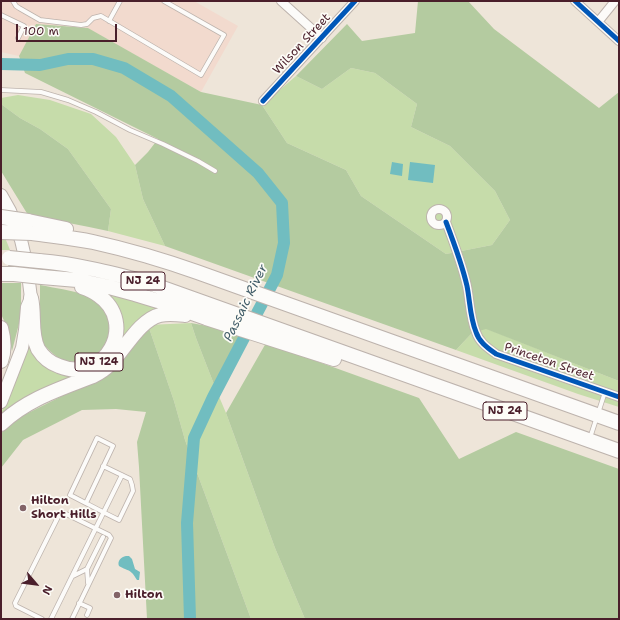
<!DOCTYPE html>
<style>
body{margin:0}
#map{position:relative;width:620px;height:620px;overflow:hidden;background:#eee5d9;font-family:"Shantell Sans",sans-serif}
canvas{display:block}
.frame{position:absolute;inset:0;border:2px solid #4a1f2b;pointer-events:none}
.north{position:absolute;left:16px;top:564px;width:40px;height:40px;-webkit-text-stroke:3px #fdfcf7;paint-order:stroke;rotate:118deg;font-size:11px;font-weight:700;line-height:16px;text-align:center;color:#4a1f2b}
.north::after{content:'';display:block;margin:auto;width:14px;height:18px;background:#4a1f2b;clip-path:polygon(50% 0,100% 100%,50% 72%,0 100%)}
.scale{position:absolute;left:16px;top:24px;width:101px;height:18px;box-sizing:border-box;border:2px solid #4a1f2b;border-top:0;padding-left:5px;font-size:12px;line-height:14px;white-space:nowrap;color:#4a1f2b;-webkit-text-stroke:3px #fdfcf7;paint-order:stroke}
</style>
<div id="map">
<canvas width="620" height="620"></canvas>
<div class="frame"></div>
<div class="north">N</div>
<div class="scale">100 m</div>
</div>
<script>
const ctx = document.querySelector('canvas').getContext('2d');
ctx.lineJoin = 'round';
function paint(path, color) {
  ctx.fillStyle = color;
  ctx.fill(path, 'evenodd');
}
function stroke(path, color, width, dash) {
  ctx.strokeStyle = color;
  ctx.lineWidth = width;
  ctx.lineCap = dash ? 'butt' : 'round';
  ctx.setLineDash(dash || []);
  ctx.stroke(path);
}
function drawText(font, color, halo, rows, align = 'center') {
  ctx.font = font + ' "Shantell Sans",sans-serif';
  ctx.lineWidth = 3.5;
  ctx.setLineDash([]);
  ctx.textBaseline = 'middle';
  ctx.strokeStyle = halo;
  ctx.fillStyle = color;
  for (const [text, x, y, turn = 0] of rows) {
    ctx.save();
    ctx.translate(x, y);
    ctx.rotate((+turn || 0) * Math.PI / 180);
    ctx.textAlign = isNaN(turn) ? turn : align;
    if (halo) ctx.strokeText(text, 0, 0);
    ctx.fillText(text, 0, 0);
    ctx.restore();
  }
}
const built = new Path2D(`
 M1 1H194L238 26 201 92 87 28 36 24 19 56 1 52Z`);
const green = new Path2D(`
 M351 68 375 73 417 104 411 127 450 146 495 191 510 220 492 245 446 254 361 196 346 170 287 143 262 105 296 76 322 89Z
 M18 95 50 100 91 114 116 137 135 165 143 199 165 246 108 231 111 209 68 149 40 129 20 118 1 104V98Z
 M1 240H6L10 250H1Z
 M108 293 165 309 120 346C120 328 124 307 108 294Z
 M191 323 196 338 215 387 226 413 275 548 305 619H251L185 440 174 401 148 325Z
 M485 328 619 381V407L578 394 456 350 472 333Z
 M28 337 77 375 1 415V414Z`);
const forest = new Path2D(`
 M418 1H468L494 29 599 108 619 92V381L486 329 472 333 456 350 165 246 143 199 135 165 148 152 158 139 25 73 19 56 36 24 88 28 201 92 262 105 287 143 346 170 361 196 446 254 492 245 510 220 495 191 450 146 411 127 417 104 375 73 351 68 322 89 296 76 347 24 362 41 415 33Z
 M1 104 20 118 40 129 68 149 111 209 108 231 89 227 28 215 1 171Z
 M1 283H21V316L12 351 6 325 1 314Z
 M40 285C55 288 71 290 85 295 109 305 117 331 101 351 97 355 93 358 89 362H75L62 361 51 352 44 345 40 332Z
 M191 323 224 329 239 335 215 387 196 338Z
 M148 325 174 401 185 440 251 619H147L139 467 137 442 146 412 116 409 82 410 23 440 1 468V434L8 423 106 374Z
 M266 343 419 398 459 459 516 432 619 469V619H305L275 548 226 413Z`);
const water = new Path2D(`
 M392 162 403 164 402 176 390 174Z
 M410 162 435 165 433 183 408 180Z
 M126 556H129L132 559 135 569 140 572 139 580H137C130 568 129 572 119 566 117 561 121 557 126 556Z`);
const river = new Path2D(`
 M1 64 40 65 68 59H93L124 68 171 96 258 173 282 203 284 243 277 275 213 397 194 438 187 523 190 619`);
const service = new Path2D(`
 M13 1 16 6 19 8 40 20 81 25 87 24 93 18 101 16 201 75 224 35 164 1
 M1 15 24 26 18 38
 M109 21 120 1
 M1 90 41 92 68 100 96 112 130 130 163 144 198 161 215 171
 M590 438 605 392
 M86 503 113 446 97 438 70 495C86 503 102 512 119 520L133 491 132 485 130 479 103 466
 M73 576 87 569
 M88 583 87 569 103 537
 M79 603 90 608 87 615
 M42 619 16 606 15 603 59 515 62 512 109 535 111 538 72 619
 M51 619 122 475`);
const minor = new Path2D(`
 M281 1 322 38
 M575 1 619 41
 M598 22 615 1
 M263 101 355 1
 M431 217a8 8 0 1 1 16 0a8 8 0 1 1-16 0Z
 M446 222C454 243 462 264 467 286 470 301 470 318 476 332 479 342 488 348 496 354L619 397`);
const primary = new Path2D(`
 M1 195 10 211 21 240 27 266 31 298 27 307 25 330 22 348 1 402`);
const motorway = new Path2D(`
 M28 221 66 229
 M32 233C53 236 73 238 93 242 129 250 163 260 197 272L619 423
 M39 261C76 264 111 273 146 282L619 451
 M1 274H14
 M42 277 77 280 109 287 135 294 158 301 206 318 334 359
 M31 298C35 315 30 333 38 349 43 357 50 363 59 366 105 385 139 323 98 295 93 291 88 289 82 287
 M1 328C4 339 5 350 1 361
 M1 424C27 399 60 389 93 376 99 373 104 370 109 365 124 351 139 320 160 315 168 313 176 314 185 315`);
const motorwayBridge = new Path2D(`
 M1 217 28 221
 M1 232 32 233
 M9 258 39 261
 M14 274 42 277`);
const cycleway = new Path2D(`
 M575 1 619 41
 M263 101 355 1
 M446 222C454 243 462 264 467 286 470 301 470 318 476 332 479 342 488 348 496 354L619 397`);
const markers = [
 [23,508,4,"#836468"],
 [117,595,4,"#836468"]
];
const shields = [
 [143,281,44],
 [99,362,48],
 [505,411,44]
];
const shieldNames = [
 ["NJ 24",143,281],
 ["NJ 124",99,362],
 ["NJ 24",505,411]
];
const streetNames = [
 ["Wilson Street",302,44,-47],
 ["Princeton Street",549,362,19]
];
const poiNames = [
 ["Hilton",31,501],
 ["Short Hills",31,515],
 ["Hilton",125,595]
];
const waterNames = [
 ["Passaic River",246,303,-64]
];
paint(built, '#f2dace');
paint(green, '#c6dcaa');
paint(forest, '#b4cba0');
paint(water, '#71bdc0');
stroke(river, '#71bdc0', 12);
stroke(service, '#bdb3ad', 5.5);
stroke(minor, '#bdb3ad', 10);
stroke(primary, '#bdb3ad', 14);
stroke(motorway, '#bdb3ad', 16);
stroke(service, '#fcfbf9', 4);
stroke(minor, '#fcfbf9', 8);
stroke(primary, '#fcfbf9', 12);
stroke(motorway, '#fcfbf9', 14);
stroke(motorwayBridge, '#bdb3ad', 16, []);
stroke(motorwayBridge, '#fcfbf9', 14);
stroke(cycleway, '#0057b8', 5);
for (const [x, y, r, color] of markers) {
  const dot = new Path2D();
  dot.arc(x, y, r, 0, 2 * Math.PI);
  ctx.fillStyle = color;
  ctx.fill(dot);
  stroke(dot, '#fdfcf7', 1.5);
}
for (const [x, y, w] of shields) {
  const box = new Path2D();
  box.roundRect(x - w / 2, y - 9, w, 18, 3);
  ctx.fillStyle = '#fdfcf7';
  ctx.fill(box);
  stroke(box, '#4a1f2b', 1);
}
drawText('bold 11px', '#4a1f2b', null, shieldNames);
drawText('12px', '#4a1f2b', '#fdfcf7', streetNames);
drawText('bold 12px', '#4a1f2b', '#fdfcf7', poiNames, 'left');
drawText('italic 13px', '#435e6a', '#fdfcf7', waterNames);
</script>
